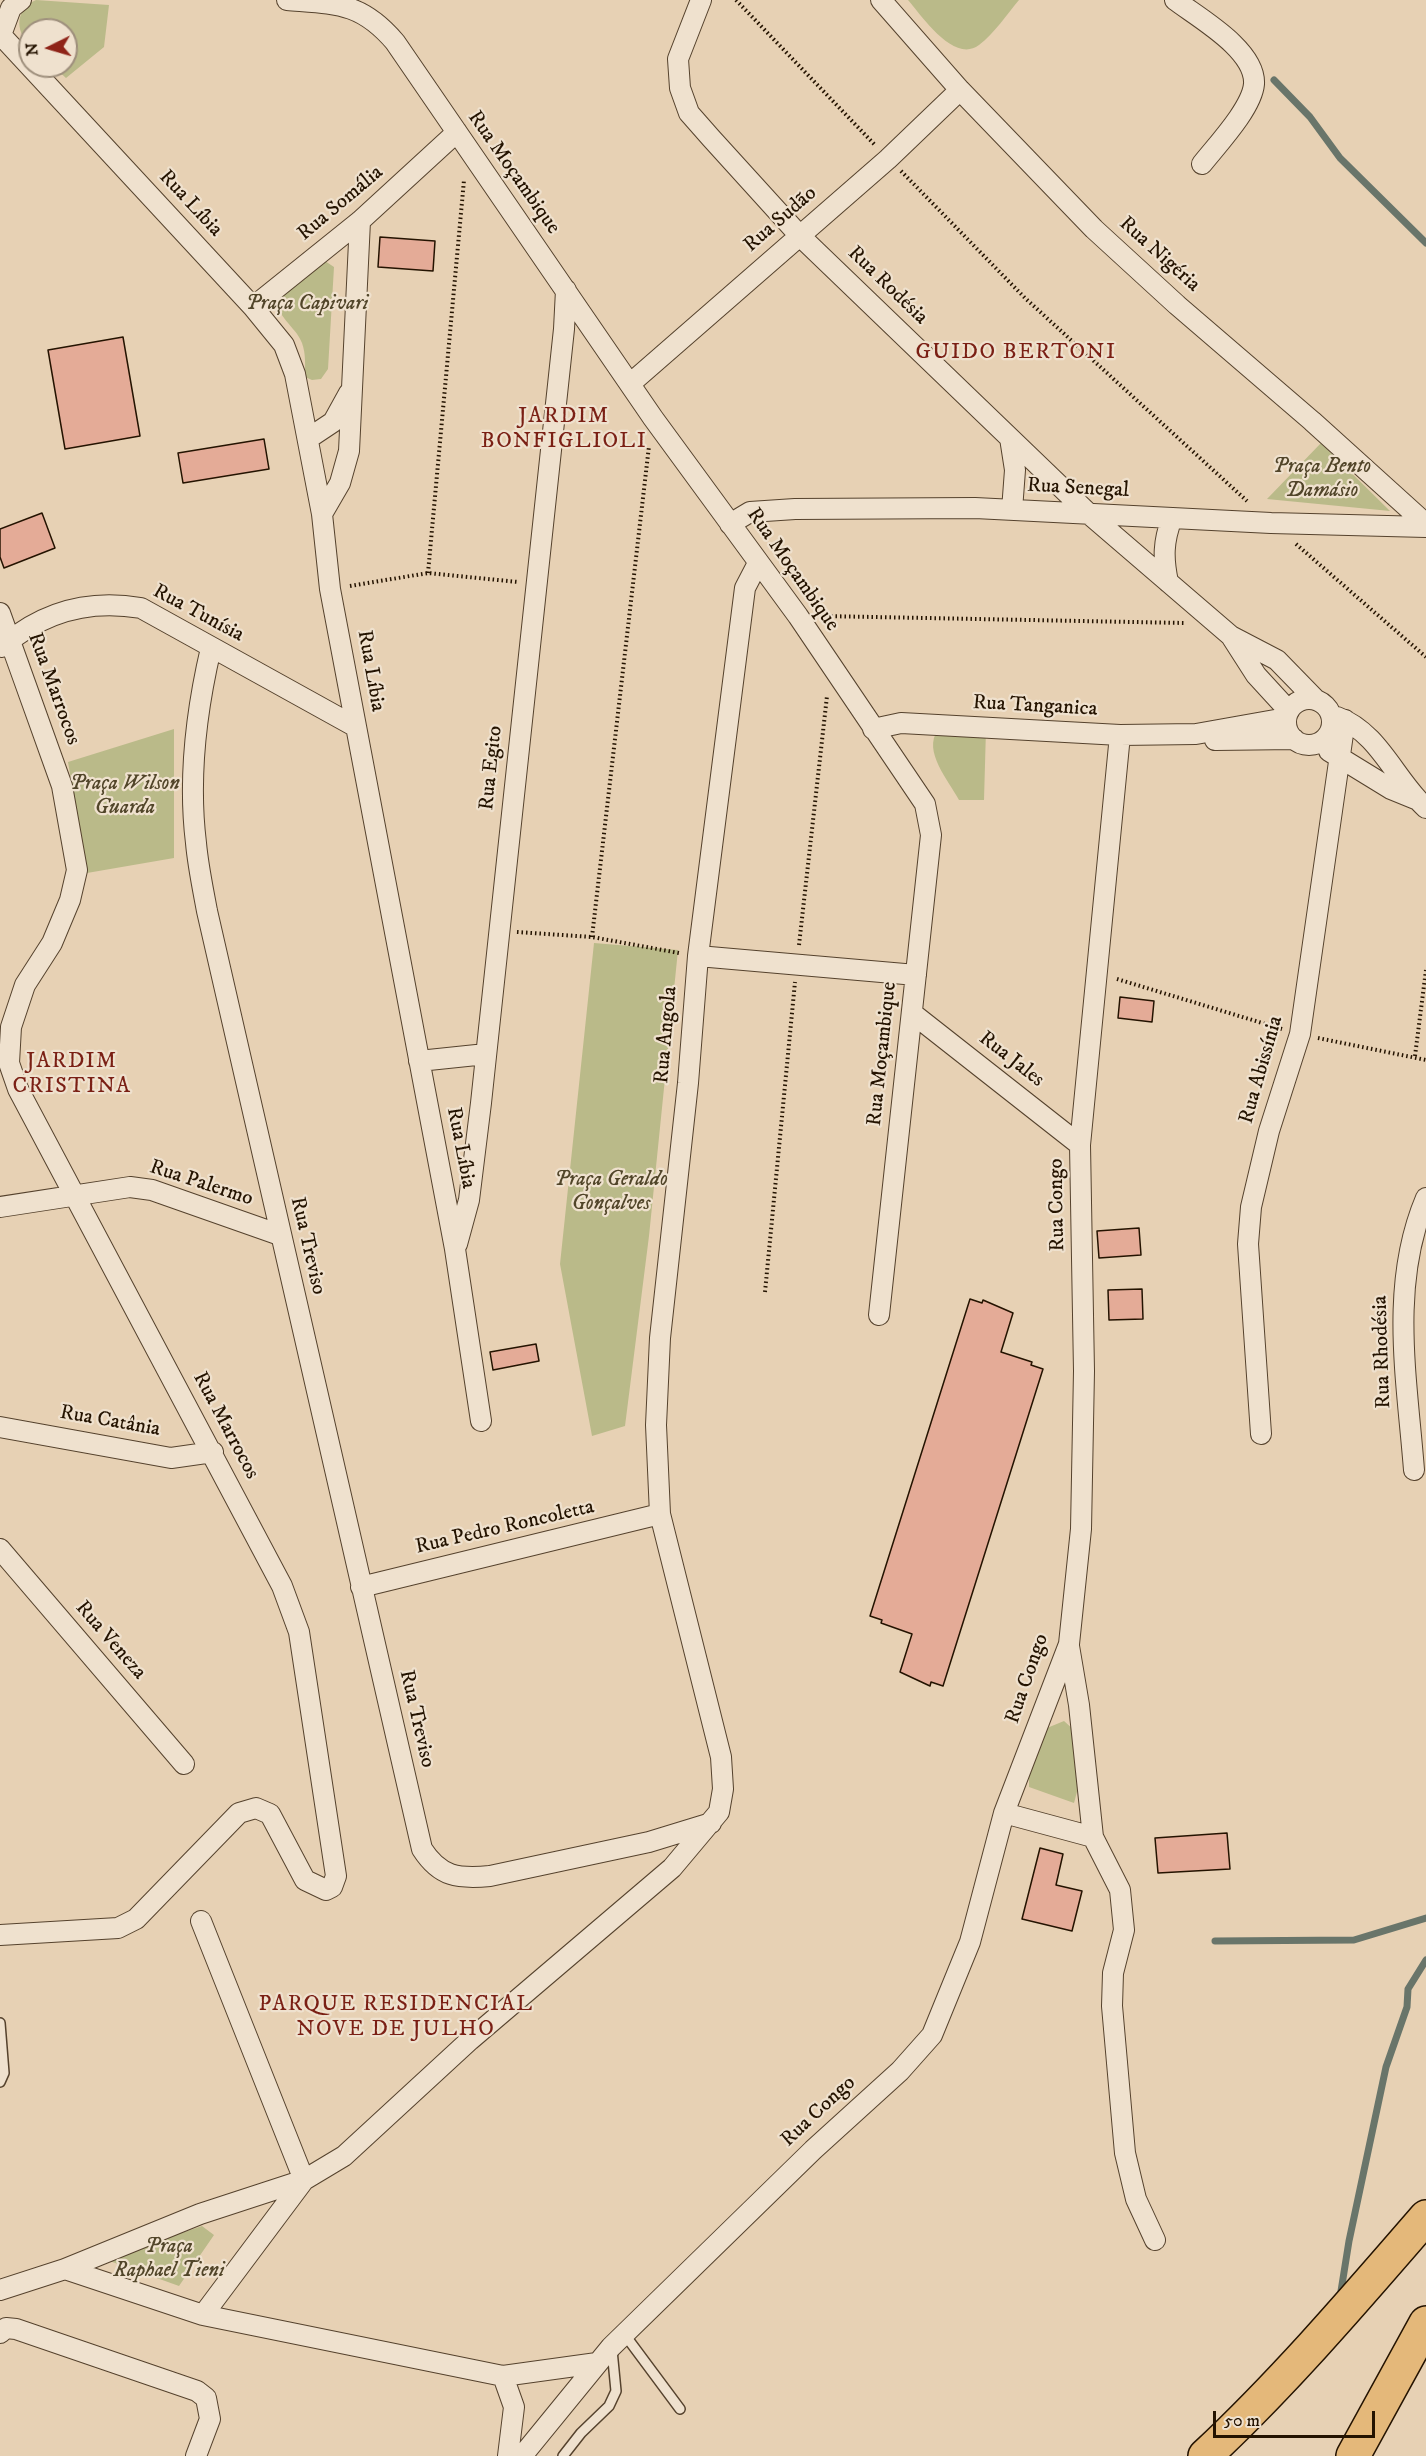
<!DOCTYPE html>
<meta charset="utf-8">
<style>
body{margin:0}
#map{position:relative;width:1426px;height:2456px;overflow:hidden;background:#e7d1b4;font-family:"IM FELL DW Pica",serif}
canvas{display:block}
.north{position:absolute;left:18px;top:18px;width:60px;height:60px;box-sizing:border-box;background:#efe1ce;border:2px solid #9e8f7c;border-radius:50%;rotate:265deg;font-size:16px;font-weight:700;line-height:24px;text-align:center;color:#241300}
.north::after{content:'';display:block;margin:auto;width:21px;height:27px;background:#8f2418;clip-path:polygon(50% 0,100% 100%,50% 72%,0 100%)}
.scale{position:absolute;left:1213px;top:2411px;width:162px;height:27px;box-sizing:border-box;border:3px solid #241300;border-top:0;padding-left:8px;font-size:18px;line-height:21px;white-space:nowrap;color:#241300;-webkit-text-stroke:4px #efe1ce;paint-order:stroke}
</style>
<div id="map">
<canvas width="1426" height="2456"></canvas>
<div class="north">N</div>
<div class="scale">50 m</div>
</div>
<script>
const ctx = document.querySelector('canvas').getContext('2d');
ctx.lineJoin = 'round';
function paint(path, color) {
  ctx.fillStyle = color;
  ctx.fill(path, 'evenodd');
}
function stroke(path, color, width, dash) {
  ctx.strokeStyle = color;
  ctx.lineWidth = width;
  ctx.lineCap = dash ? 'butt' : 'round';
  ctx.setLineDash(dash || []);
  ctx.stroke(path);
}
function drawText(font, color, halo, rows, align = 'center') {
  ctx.font = font + ' "IM FELL DW Pica",serif';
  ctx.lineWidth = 4.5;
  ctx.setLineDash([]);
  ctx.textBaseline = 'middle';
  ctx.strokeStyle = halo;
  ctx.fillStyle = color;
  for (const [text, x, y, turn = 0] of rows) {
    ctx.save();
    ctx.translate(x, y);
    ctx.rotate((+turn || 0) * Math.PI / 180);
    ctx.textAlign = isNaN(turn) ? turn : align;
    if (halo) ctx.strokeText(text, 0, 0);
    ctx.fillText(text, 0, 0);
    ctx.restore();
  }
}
const green = new Path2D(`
 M36 0 109 5 104 47 66 78 53 66H66V30H30V45C14 30 16 9 36 0Z
 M908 0H1019C1007 14 994 34 979 45 954 64 922 16 908 0Z
 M325 261 334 267 328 369 321 379 312 380 305 377C305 365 306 354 302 343 296 326 273 316 280 297Z
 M1321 443 1390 511 1267 499Z
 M174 729V858L87 873 68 762Z
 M986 729 984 800H959C949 781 922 751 938 730Z
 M594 943 678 950 649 1236 625 1426 592 1436 560 1264Z
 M1064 1721 1074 1730 1079 1784 1074 1803 1029 1787V1772L1047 1728Z
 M202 2226 214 2235 179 2286 104 2259Z`);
const stream = new Path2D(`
 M1274 80 1310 117 1340 158 1426 243
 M1215 1941 1354 1940 1426 1918
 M1341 2291 1349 2241 1386 2067 1407 2007 1408 1989 1426 1960`);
const building = new Path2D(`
 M380 237 435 241 433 271 378 267Z
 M123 337 140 436 65 449 48 350Z
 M264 439 269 469 183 483 178 453Z
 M42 513 55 548 4 568 0 557V529Z
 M1120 997 1154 1001 1152 1022 1118 1018Z
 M1139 1228 1141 1255 1099 1258 1097 1231Z
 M1142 1289 1143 1319 1109 1320 1108 1290Z
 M970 1299 982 1303 983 1300 1013 1313 1001 1352 1032 1362 1031 1365 1043 1369 943 1686 931 1682 930 1686 900 1672 912 1634 881 1623 882 1620 870 1616Z
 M536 1344 539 1361 493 1370 490 1352Z
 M1227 1833 1230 1869 1158 1873 1155 1838Z
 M1040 1848 1063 1854 1056 1885 1082 1891 1072 1931 1022 1919Z`);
const path = new Path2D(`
 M736 0 875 145
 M901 171 1025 298 1247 501
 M1296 544 1426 657
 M428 573 464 180
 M350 586 428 573 518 582
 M822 616 1184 623
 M517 932 592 937 679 953
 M592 937 649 446
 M799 945 827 696
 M1117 979 1282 1029
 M1318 1038 1426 1060
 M1415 1056 1426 970
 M765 1292 795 982`);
const lane = new Path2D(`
 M0 2023 4 2073 0 2082
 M625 2335 680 2409
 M563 2456 581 2433 609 2406 616 2391 612 2350`);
const street = new Path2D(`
 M287 0C336 4 361 2 395 42L653 418 798 616 925 804 931 835 879 1315
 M701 0 678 59 680 88 689 113 711 138 800 236 1089 514 1231 636 1277 660 1316 700
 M881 0 960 90 1094 229 1177 305 1312 421 1426 524
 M1175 0C1199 18 1256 50 1254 84 1252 108 1217 145 1202 164
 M0 34 253 307 284 345 295 374 322 514 330 589 455 1249 481 1421
 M1 35 11 8 21 0
 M253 307 360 221 457 132
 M631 383 888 159 960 90
 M309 438 333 422 349 393
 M1010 438 1015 470 1012 510
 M322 514 340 483 349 451 360 221
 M730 524 750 512 795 509 975 508 1271 523 1426 527
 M1168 582C1163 558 1163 542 1172 518
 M0 613 62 786 77 870 70 900 52 943 25 985 11 1027 9 1063 18 1089 282 1586 299 1632 336 1876 332 1887 326 1890 305 1880 270 1814 256 1808 239 1813 136 1919 118 1928 0 1935
 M1231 636 1256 675 1289 711
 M2 647C42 612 89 599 141 608L356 727
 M211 648C196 712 188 778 196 843 198 866 203 889 207 911L422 1849C440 1877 458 1879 490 1876L649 1842 711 1823
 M1286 722a23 23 0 1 1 46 0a23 23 0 1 1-46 0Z
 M1337 717C1379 732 1395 780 1426 808
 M873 729 901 723 1120 735 1196 734 1286 718
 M1215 740 1294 739
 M1329 751 1391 789 1418 800
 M698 956 916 975
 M912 1013 1080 1145
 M419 1061 486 1054
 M0 1207 130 1187 152 1190 280 1235
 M457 1244 469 1200 481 1103 564 329 566 290
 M0 1427 171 1458 213 1452
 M1261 1434 1248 1244 1251 1207 1269 1131 1300 1034 1345 720
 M1414 1470C1407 1379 1389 1285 1426 1198
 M0 1549 184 1764
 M361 1587 660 1514
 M1069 1646 1079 1705 1093 1837 1120 1890 1124 1930 1113 1973 1112 2006 1125 2153 1136 2199 1155 2240
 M1004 1813 1093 1837
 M201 1921 304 2180
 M65 2269 203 2315 503 2376 597 2363
 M0 2290 65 2269 200 2214 304 2180 344 2156 470 2040 672 1868 719 1812 723 1789 721 1757 660 1514 656 1425 660 1338 688 1083 698 956 745 588 758 563
 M203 2315 304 2180
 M0 2333 6 2328 16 2329 197 2391 206 2398 210 2419 196 2456
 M503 2376 514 2407 508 2456
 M522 2456 611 2347 813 2150 900 2071 932 2035 970 1942 1004 1813 1069 1644 1081 1529 1084 1371 1080 1145 1120 735`);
const highway = new Path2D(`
 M1205 2456C1284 2382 1355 2299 1426 2217
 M1353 2456 1426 2323`);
const streetNames = [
 ["Rua Moçambique",513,173,55],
 ["Rua Líbia",190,204,47],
 ["Rua Somália",341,204,-40],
 ["Rua Sudão",781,220,-41],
 ["Rua Nigéria",1159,255,42],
 ["Rua Rodésia",887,286,44],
 ["Rua Senegal",1078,489,3],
 ["Rua Moçambique",792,570,55],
 ["Rua Tunísia",198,614,28],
 ["Rua Líbia",370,671,80],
 ["Rua Marrocos",53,689,70],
 ["Rua Tanganica",1035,707,3],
 ["Rua Egito",492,768,-84],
 ["Rua Angola",667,1035,-85],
 ["Rua Moçambique",883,1054,-84],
 ["Rua Jales",1011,1060,38],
 ["Rua Abissínia",1262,1070,-74],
 ["Rua Líbia",460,1148,79],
 ["Rua Palermo",201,1184,18],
 ["Rua Congo",1058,1205,-91],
 ["Rua Treviso",307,1246,77],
 ["Rua Rhodésia",1383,1352,-92],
 ["Rua Catânia",110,1422,10],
 ["Rua Marrocos",225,1426,62],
 ["Rua Pedro Roncoletta",505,1528,-13],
 ["Rua Veneza",110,1641,49],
 ["Rua Congo",1028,1679,-71],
 ["Rua Treviso",416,1719,77],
 ["Rua Congo",819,2112,-43]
];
const parkNames = [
 ["Praça Capivari",307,305],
 ["Praça Bento",1322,468],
 ["Damásio",1322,492],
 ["Praça Wilson",125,785],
 ["Guarda",125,809],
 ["Praça Geraldo",611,1181],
 ["Gonçalves",611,1205],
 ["Praça",169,2248],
 ["Raphael Tieni",169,2272]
];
const neighbourhoodNames = [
 ["GUIDO BERTONI",1016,353],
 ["JARDIM",564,417],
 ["BONFIGLIOLI",564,442],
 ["JARDIM",72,1062],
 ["CRISTINA",72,1087],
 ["PARQUE RESIDENCIAL",396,2005],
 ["NOVE DE JULHO",396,2030]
];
paint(green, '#baba89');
stroke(stream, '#69756a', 7);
paint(building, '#e4ab97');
stroke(building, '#241300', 1.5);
stroke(lane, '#55422d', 12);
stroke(street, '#55422d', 22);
stroke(highway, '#241300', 36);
stroke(path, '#241300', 4, [1.5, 3]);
stroke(lane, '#efe1ce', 9);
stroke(street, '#efe1ce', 20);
stroke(highway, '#e4b87a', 33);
drawText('21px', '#241300', '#efe1ce', streetNames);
drawText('italic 21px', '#514529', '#efe1ce', parkNames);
ctx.letterSpacing = '1.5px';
drawText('22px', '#7a1f14', '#efe1ce', neighbourhoodNames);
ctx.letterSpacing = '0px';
</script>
